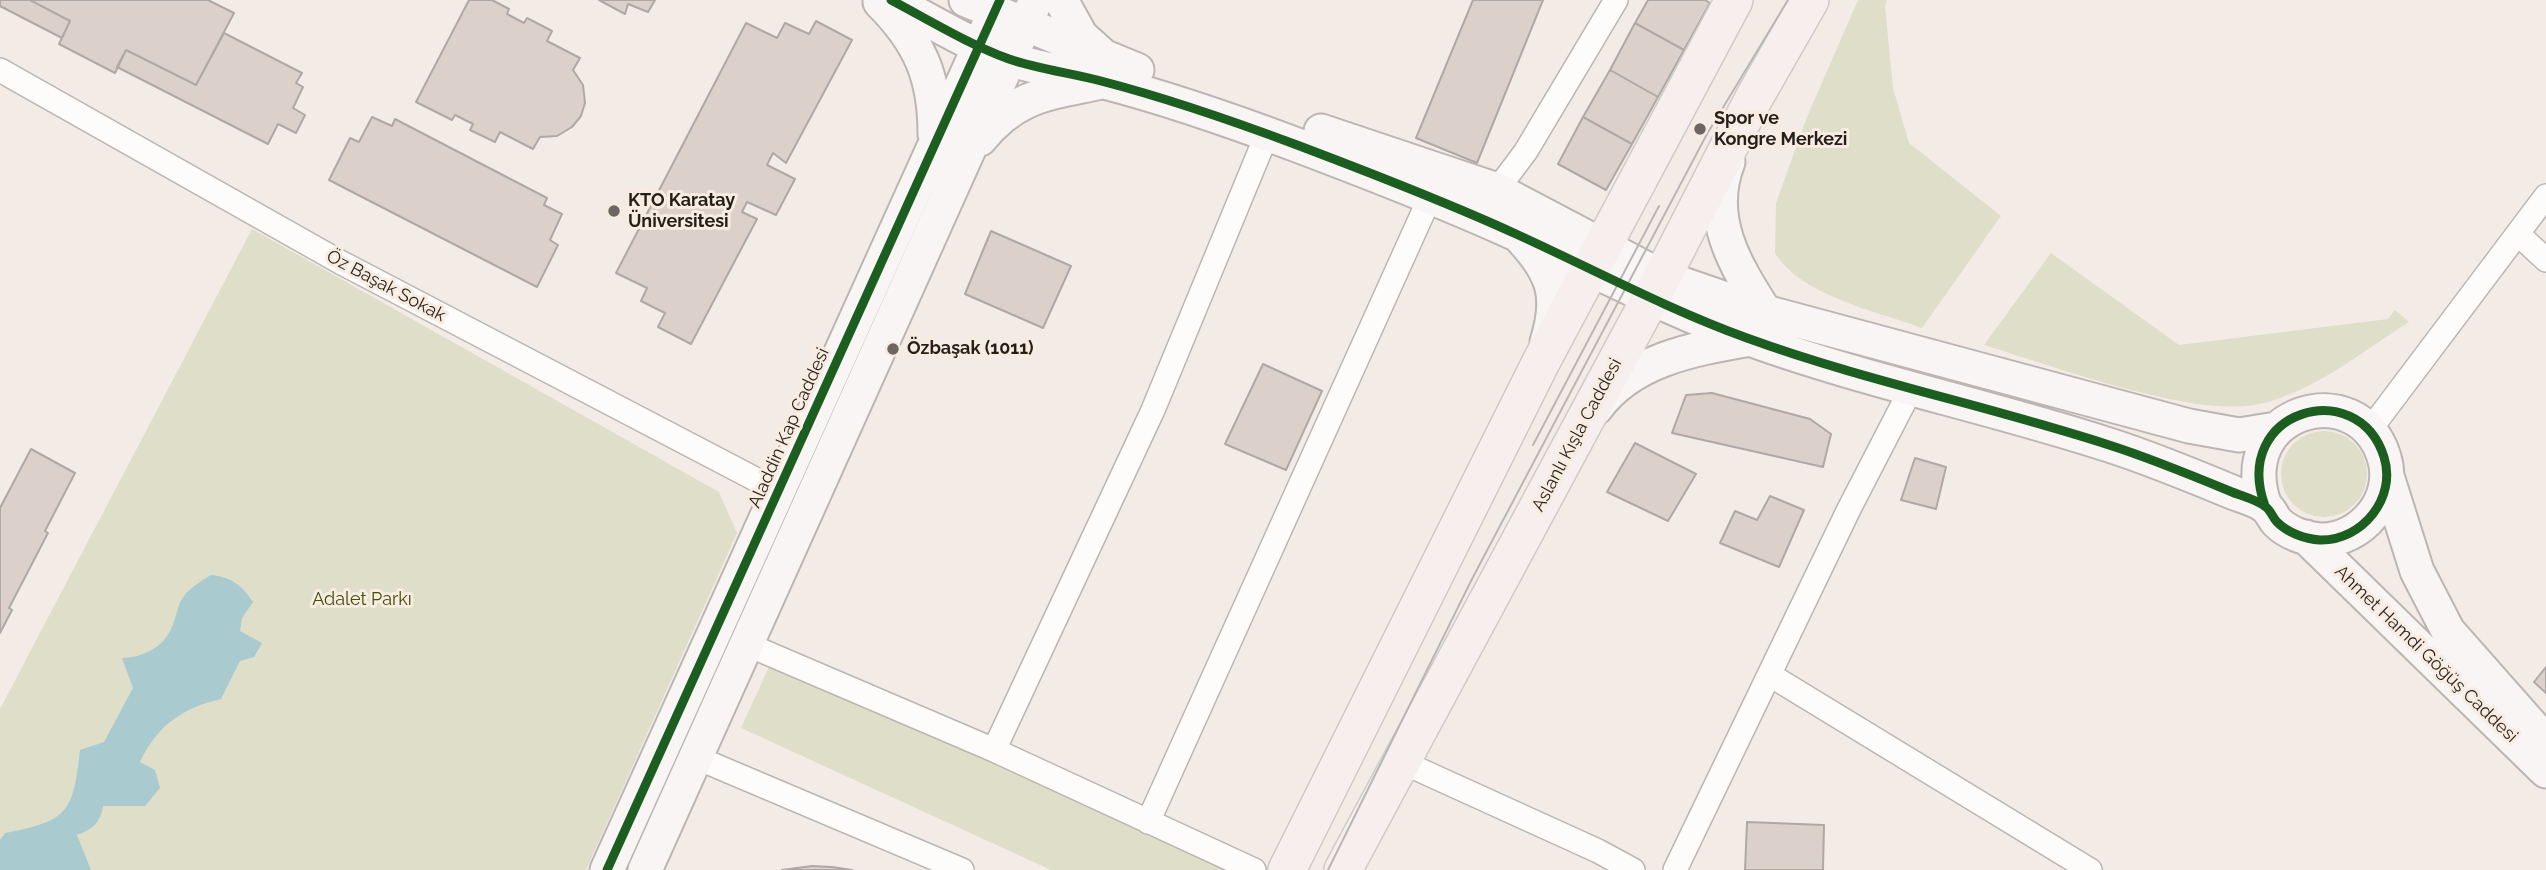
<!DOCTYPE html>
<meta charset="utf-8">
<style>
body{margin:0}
canvas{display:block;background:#f3ece6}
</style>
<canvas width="2546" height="870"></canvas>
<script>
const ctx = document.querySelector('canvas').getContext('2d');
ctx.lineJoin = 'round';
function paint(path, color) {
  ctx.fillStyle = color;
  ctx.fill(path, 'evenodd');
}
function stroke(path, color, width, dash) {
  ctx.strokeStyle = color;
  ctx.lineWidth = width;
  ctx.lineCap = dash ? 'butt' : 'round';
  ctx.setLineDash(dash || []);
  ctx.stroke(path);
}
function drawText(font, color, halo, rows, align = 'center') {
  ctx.font = font + ' Raleway,sans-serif';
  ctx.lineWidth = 6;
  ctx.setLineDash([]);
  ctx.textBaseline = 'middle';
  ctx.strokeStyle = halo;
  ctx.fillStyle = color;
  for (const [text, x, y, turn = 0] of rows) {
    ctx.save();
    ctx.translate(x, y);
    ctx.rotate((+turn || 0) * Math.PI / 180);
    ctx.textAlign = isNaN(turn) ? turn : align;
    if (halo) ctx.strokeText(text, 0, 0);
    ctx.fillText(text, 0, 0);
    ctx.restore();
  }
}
const green = new Path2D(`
 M1858 0H1887L1885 6 1893 88 1909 143 2001 216 1922 328C1877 311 1801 296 1775 253L1776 203 1807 117Z
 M252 229 719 492 737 533 586 870H0V709Z
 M2051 253 2179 345 2388 319 2395 310 2409 322C2363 351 2314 392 2259 404 2195 419 2050 365 1984 345Z
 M2281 474a43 43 0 1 1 86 0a43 43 0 1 1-86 0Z
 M773 658 1236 870H1051L741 728Z`);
const water = new Path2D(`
 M211 575C231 577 242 585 253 602L242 618 240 631 262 643 254 657 240 661 221 699C182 708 157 726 140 762L155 770 160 788 145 806H103C101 822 92 830 77 835L91 870H0V840L5 833C68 821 73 813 80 750L104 742 133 688 122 658C145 657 165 647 173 624 177 616 177 606 182 599 189 588 200 582 211 575Z`);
const building = new Path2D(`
 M0 0H30L70 21 62 38 0 6Z
 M30 0H208L234 13 196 85 126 50 115 73 59 44 70 21Z
 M469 0H492L509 9 507 14 524 23 527 18 552 31 547 41 580 58 573 70 583 85 585 103 581 116 572 127 557 136 540 137 533 149 500 132 495 142 470 130 473 124 455 115 452 120 416 102Z
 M599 0H655L648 12 628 4 625 14Z
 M1473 0H1543L1477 163 1416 138Z
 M1648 0H1705L1710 3 1684 50 1635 23Z
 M816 21 852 40 786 163 773 153 767 165 795 179 776 215 747 202 742 212 757 219 691 344 658 327 665 313 641 301 647 288 616 273 746 23 777 38 785 23 809 34Z
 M1635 23 1684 50 1658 97 1610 70Z
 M224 33 302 73 296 83 303 87 293 108 305 115 296 133 278 124 268 144 117 67 126 50 196 85Z
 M1610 70 1658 97 1632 144 1583 117Z
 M372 117 392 126 395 119 547 198 544 205 562 214 550 240 558 245 537 287 329 180 350 138 359 142Z
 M1583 117 1632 144 1606 190 1558 164Z
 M991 231 1071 266 1043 328 965 294Z
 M1263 364 1322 391 1286 470 1225 444Z
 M1712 393 1810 419 1831 434 1823 467 1672 433 1686 395Z
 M1635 443 1696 474 1668 521 1607 492Z
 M31 449 75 473 45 531 48 533 9 608 12 610 0 633V508Z
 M1915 458 1946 467 1936 509 1901 500Z
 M1770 496 1804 510 1779 567 1720 543 1735 511 1757 520Z
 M2546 667V693L2534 682Z
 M1747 822 1824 825 1823 870H1745Z
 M812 866 832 867 852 870H782Z`);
const street = new Path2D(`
 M0 70 340 262 778 491
 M1497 190 1526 151 1616 0
 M2518 234 2546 260
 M2369 431 2546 196
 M746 644 994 750 1254 870
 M1770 675 2090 870
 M994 750 1153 410 1267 134
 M695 757 962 870
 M1400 761 1598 851 1633 870
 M1148 822 1431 195
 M1675 870 1849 509 1912 387`);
const secondary = new Path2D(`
 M891 0C929 20 968 44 1009 59 1038 69 1071 73 1101 81 1167 98 1233 121 1297 145 1371 173 1444 201 1516 234 1593 269 1667 309 1747 338 1865 381 1989 406 2109 445 2150 458 2191 475 2232 492 2242 496 2258 500 2266 507 2271 511 2273 518 2277 522 2288 533 2305 539 2320 540 2362 541 2397 498 2384 457 2358 374 2230 410 2265 506
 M966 0 1137 70
 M1061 0 1081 36 1101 54
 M880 2C920 42 935 77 935 134
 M1321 131 1497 190 1662 277 1758 310 2189 426 2239 435 2276 429
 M980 139C1015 96 1045 94 1097 83
 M1728 162C1706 218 1735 265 1765 312
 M1522 239C1554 274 1561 297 1547 342
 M1596 408C1632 359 1694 349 1750 339
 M2387 476 2417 571 2448 631 2546 742
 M2306 537 2546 771
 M607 870 989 25
 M645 870 1036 0`);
const primary = new Path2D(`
 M1287 870 1541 362 1734 0
 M1343 870 1662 277 1754 98 1810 0`);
const tram = new Path2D(`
 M1533 445 1659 206
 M1328 870 1473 577 1707 134 1788 0`);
const cycleway = new Path2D(`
 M891 0C929 20 968 44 1009 59 1038 69 1071 73 1101 81 1167 98 1233 121 1297 145 1371 173 1444 201 1516 234 1593 269 1667 309 1747 338 1865 381 1989 406 2109 445 2150 458 2191 475 2232 492 2242 496 2258 500 2266 507 2271 511 2273 518 2277 522 2288 533 2305 539 2320 540 2362 541 2397 498 2384 457 2358 374 2230 410 2265 506
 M607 870 1000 0`);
const markers = [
 [1700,129,7,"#6c6762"],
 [614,211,7,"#6c6762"],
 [893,349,7,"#6c6762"]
];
const poiNames = [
 ["Spor ve",1714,119],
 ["Kongre Merkezi",1714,140],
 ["KTO Karatay",628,201],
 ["Üniversitesi",628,222],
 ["Özbaşak (1011)",907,349]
];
const streetNames = [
 ["Öz Başak Sokak",386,286,28],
 ["Aladdin Kap Caddesi",789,428,-66],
 ["Aslanlı Kışla Caddesi",1577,435,-62],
 ["Ahmet Hamdi Göğüş Caddesi",2426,654,44]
];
const parkNames = [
 ["Adalet Parkı",362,600]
];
paint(green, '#dedec9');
paint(water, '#a9cbd0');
paint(building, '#dbd0ca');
stroke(building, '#aea9a5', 2);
stroke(street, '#bbb6b1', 26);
stroke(secondary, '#bbb6b1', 37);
stroke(primary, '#cfcbc9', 40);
stroke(street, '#fdfcfb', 23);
stroke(secondary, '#f9f5f5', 33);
stroke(primary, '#f6efee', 37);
stroke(tram, '#b9b7b6', 2);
stroke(cycleway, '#1b5e20', 9);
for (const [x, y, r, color] of markers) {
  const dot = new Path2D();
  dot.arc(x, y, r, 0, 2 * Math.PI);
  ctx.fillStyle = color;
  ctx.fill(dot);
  stroke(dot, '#f8ece1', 2.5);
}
drawText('bold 18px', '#241f1b', '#f8ece1', poiNames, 'left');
drawText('18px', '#241f1b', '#f8ece1', streetNames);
drawText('18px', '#464d08', '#f8ece1', parkNames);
</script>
